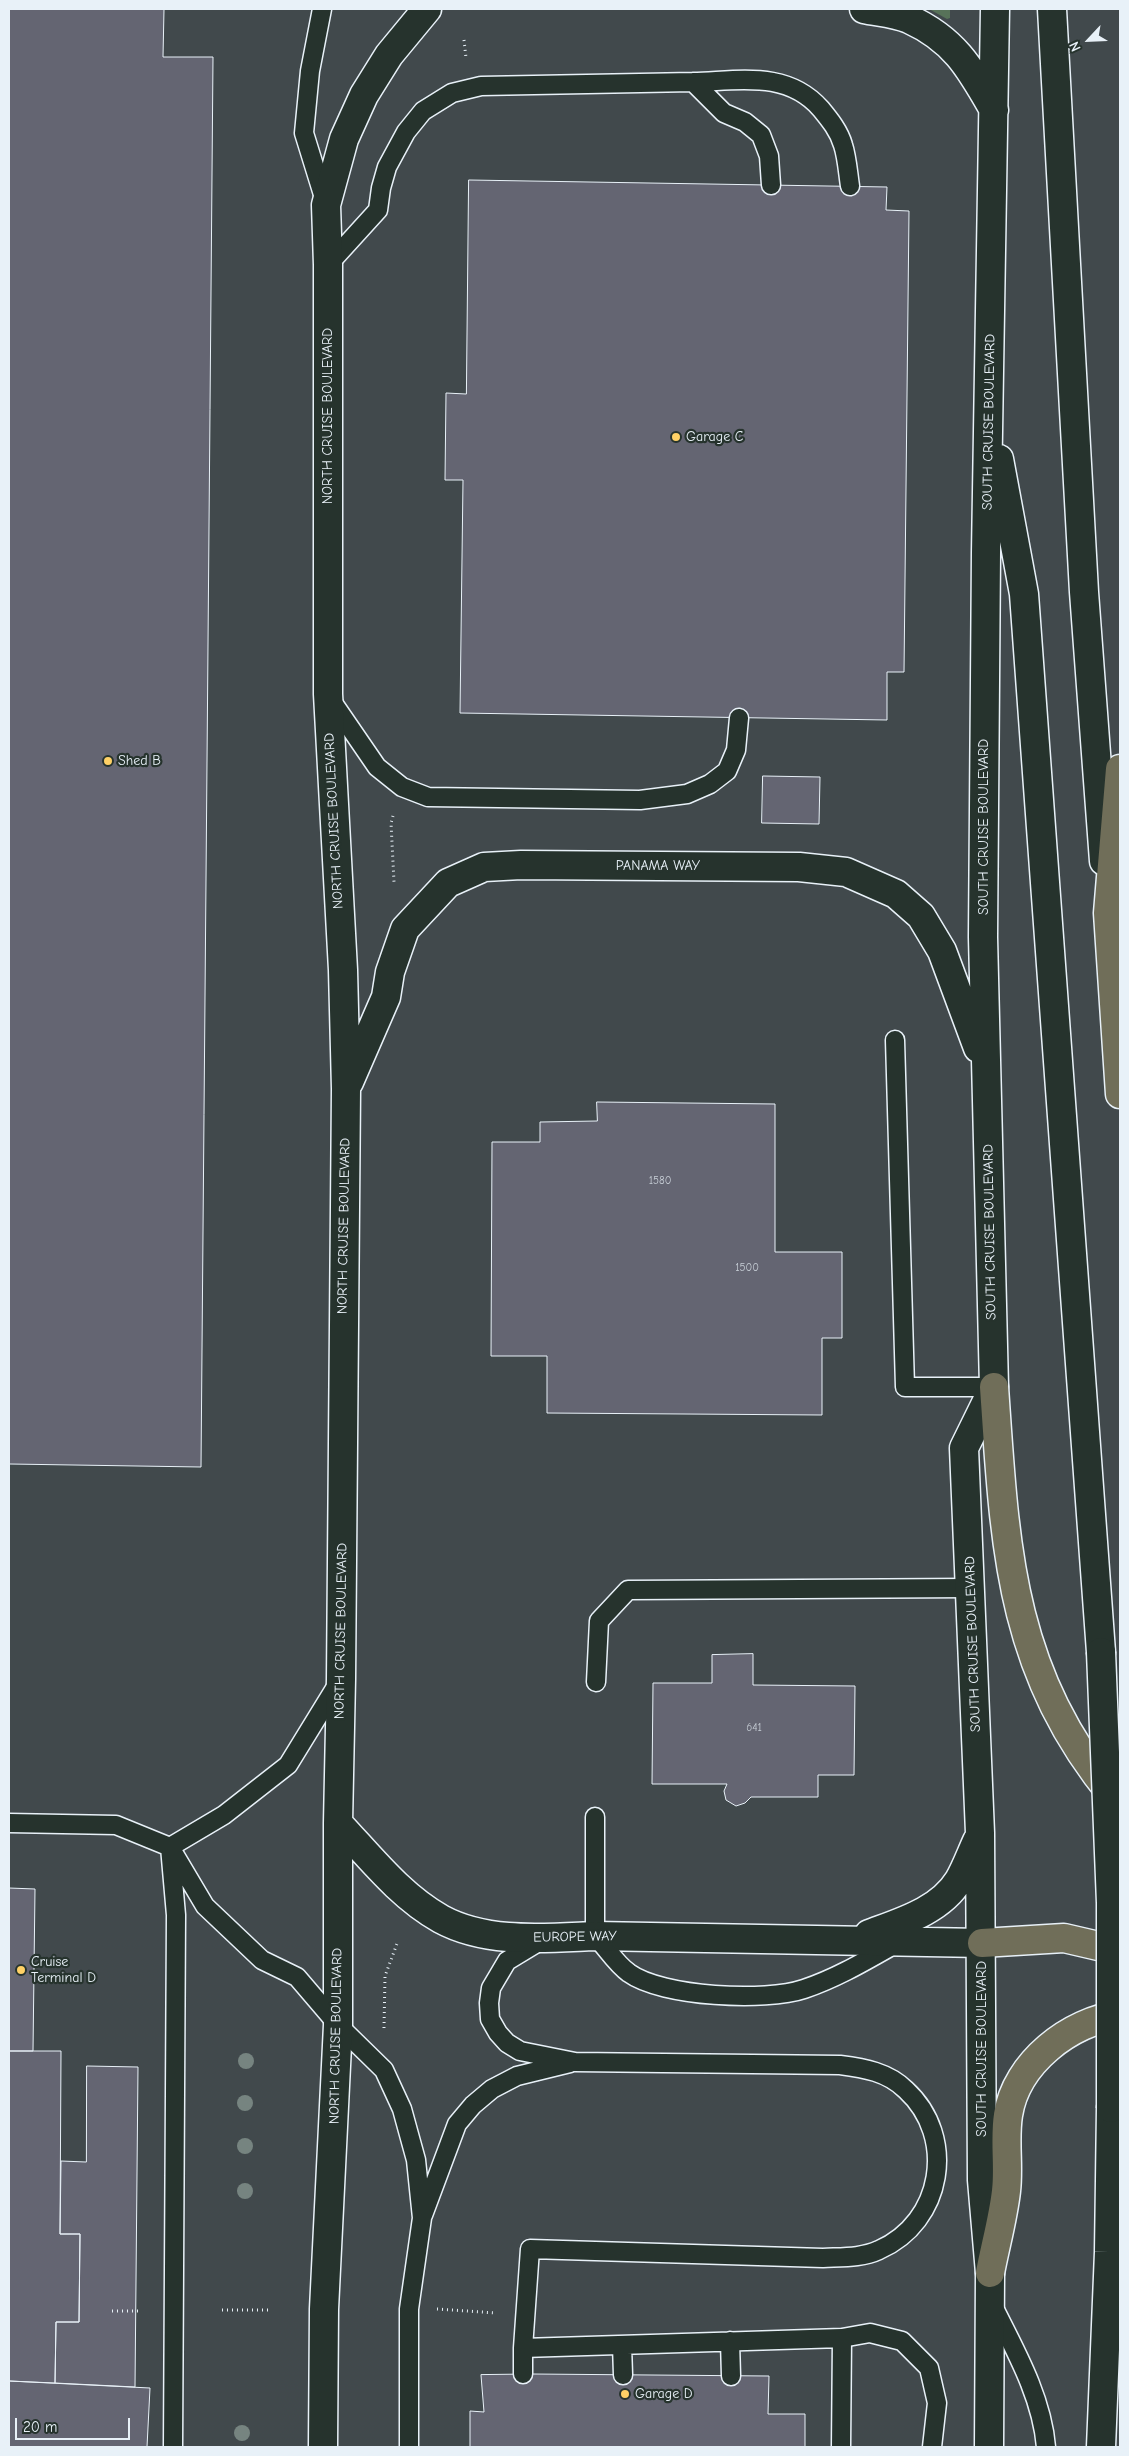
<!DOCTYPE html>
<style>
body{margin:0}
#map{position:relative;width:1129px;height:2456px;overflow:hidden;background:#323d3b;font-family:"Comic Neue",sans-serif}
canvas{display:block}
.frame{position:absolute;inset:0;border:10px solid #e8f1f8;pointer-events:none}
.north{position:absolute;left:1064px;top:15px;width:50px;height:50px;-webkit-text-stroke:4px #26332d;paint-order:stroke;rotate:245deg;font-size:14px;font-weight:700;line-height:20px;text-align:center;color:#e8f1f8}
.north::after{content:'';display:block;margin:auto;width:18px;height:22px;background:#e8f1f8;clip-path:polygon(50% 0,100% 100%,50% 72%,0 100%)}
.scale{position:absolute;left:15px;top:2418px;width:115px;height:22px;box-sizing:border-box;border:2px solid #e8f1f8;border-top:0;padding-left:6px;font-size:15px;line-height:18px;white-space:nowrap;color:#e8f1f8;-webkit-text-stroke:4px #26332d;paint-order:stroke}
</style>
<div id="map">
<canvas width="1129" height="2456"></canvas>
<div class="frame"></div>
<div class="north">N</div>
<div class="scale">20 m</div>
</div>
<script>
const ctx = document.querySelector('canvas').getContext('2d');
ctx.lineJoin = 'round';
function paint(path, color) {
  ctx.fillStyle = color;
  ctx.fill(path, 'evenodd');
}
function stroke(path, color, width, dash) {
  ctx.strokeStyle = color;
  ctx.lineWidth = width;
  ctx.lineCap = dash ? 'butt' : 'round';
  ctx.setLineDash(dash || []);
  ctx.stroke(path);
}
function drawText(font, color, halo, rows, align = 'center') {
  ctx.font = font + ' "Comic Neue",sans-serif';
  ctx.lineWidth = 4.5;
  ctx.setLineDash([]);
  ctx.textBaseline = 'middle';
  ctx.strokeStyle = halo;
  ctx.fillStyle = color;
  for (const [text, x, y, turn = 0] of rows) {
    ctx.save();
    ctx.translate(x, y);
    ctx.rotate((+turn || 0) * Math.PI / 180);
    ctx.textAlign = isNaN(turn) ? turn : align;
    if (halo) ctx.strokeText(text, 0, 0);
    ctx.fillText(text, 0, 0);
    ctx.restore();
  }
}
const built = new Path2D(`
 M9 9H1120V2447H9Z`);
const green = new Path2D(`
 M929 9H950V18L947 19Z`);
const building = new Path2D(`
 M9 9H164L163 57H213L201 1467 9 1464Z
 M469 180 887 187 886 210 909 211 904 672H887V720L460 713 463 480H445L446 393 466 394Z
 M763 776 820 777 819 824 762 823Z
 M597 1102 775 1104V1252H842V1338H822V1415L547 1413V1356H491L492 1142H540V1122L597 1121Z
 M753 1654V1685L855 1686 854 1775H818V1797H751L745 1803 736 1806 726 1800 724 1791 727 1784H652L653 1683H712V1655Z
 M9 1888 35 1889 33 2051H9Z
 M9 2051H61L60 2234H80L79 2322H56L55 2383 9 2381Z
 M87 2066 138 2067 135 2387 55 2383 56 2322H79L80 2234H60L61 2161 86 2162Z
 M531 2374 769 2376 768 2414H805V2447H470V2411L484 2412 481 2375Z
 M9 2381 150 2388 147 2447H9Z`);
const path = new Path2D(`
 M464 40 466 58
 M393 816 391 823 394 882
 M384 2028 385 1976 398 1941
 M437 2309 496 2313
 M222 2310H272
 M112 2311H142`);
const service = new Path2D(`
 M322 9 310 71 304 133 325 201
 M693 82C739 81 787 70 821 109 830 120 839 131 843 145 847 157 848 173 850 186
 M328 265 378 210 381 188 387 167 406 132 423 111 452 93 481 86 693 82 724 113 745 122 761 135 769 156 771 185
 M329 697 377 767 402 787 428 797 640 800 687 794 710 784 727 771 736 750 739 718
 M895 1040 905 1387H994
 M596 1682 599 1621 628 1590 971 1588
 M595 1817V1936C606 1947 616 1964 629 1973 662 1997 766 2002 804 1989 837 1978 867 1960 897 1943
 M9 1823 116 1825 170 1847 205 1906 262 1960 297 1977 338 2025 384 2070 402 2109 416 2160 422 2218 409 2309V2447
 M540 1941 507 1961 491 1988 489 2003 490 2019 498 2033 507 2043 520 2051 575 2062 840 2065C864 2068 888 2072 906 2090 957 2137 943 2222 879 2250 862 2258 842 2257 823 2258L530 2249 523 2348 842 2338 841 2447
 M423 2215 457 2124 473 2105 492 2089 517 2076 570 2063
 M993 2306C1015 2350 1042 2397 1046 2447
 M842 2338 870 2333 902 2341 929 2368 937 2403 932 2447
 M730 2341 731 2376
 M622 2345 623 2375
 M523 2348V2374
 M173 2447 176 1915 170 1847 224 1815 288 1765 339 1682`);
const tertiary = new Path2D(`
 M864 9C878 12 895 13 909 19 955 40 970 68 994 110
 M1052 9 1084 592 1104 861
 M999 459 1024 594 1101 1652
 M349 1082 386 997 390 972 405 929 448 883 484 867 521 865 799 867 846 872 896 894 921 916 942 951 978 1048
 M338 1823C370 1857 400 1896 441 1919 487 1944 545 1938 595 1936L982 1943
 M869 1934C901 1922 940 1911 959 1880 966 1868 971 1854 977 1841
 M323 2447 324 2309 338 2025V1823L341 1679 346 1089 343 970 328 694V265L326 205 344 139 364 95 389 55 427 9
 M989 2447 990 2273 982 2180 980 1833 964 1448 994 1387 983 937 986 552 995 9
 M1101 2447 1109 2252 1111 2108`);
const primary = new Path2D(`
 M1120 769 1108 913 1120 1094`);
const motorway = new Path2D(`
 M994 1387C1005 1544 1008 1669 1114 1797
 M982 1943 1064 1938 1120 1951
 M990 2273C995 2246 1003 2218 1006 2191 1009 2166 1004 2140 1008 2115 1016 2063 1070 2021 1120 2015`);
const tertiaryBridge = new Path2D(`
 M1101 1652 1111 1903V2108`);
const trees = [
 [246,2061],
 [245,2103],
 [245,2146],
 [245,2191],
 [242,2433]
];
const markers = [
 [676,437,5,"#ffd166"],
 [108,761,5,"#ffd166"],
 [21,1970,5,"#ffd166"],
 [625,2394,5,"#ffd166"]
];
const numberNames = [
 ["1580",660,1181],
 ["1500",747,1268],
 ["641",754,1728]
];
const streetNames = [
 ["NORTH CRUISE BOULEVARD",328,416,-90],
 ["SOUTH CRUISE BOULEVARD",989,422,-89],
 ["NORTH CRUISE BOULEVARD",334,821,-93],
 ["SOUTH CRUISE BOULEVARD",984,827,-90],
 ["PANAMA WAY",658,866],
 ["NORTH CRUISE BOULEVARD",344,1226,-89],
 ["SOUTH CRUISE BOULEVARD",990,1232,-91],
 ["NORTH CRUISE BOULEVARD",341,1631,-89],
 ["SOUTH CRUISE BOULEVARD",973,1644,-92],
 ["EUROPE WAY",575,1937,-1],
 ["NORTH CRUISE BOULEVARD",336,2036,-89],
 ["SOUTH CRUISE BOULEVARD",982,2049,-90]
];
const poiNames = [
 ["Garage C",686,437],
 ["Shed B",118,761],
 ["Cruise",31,1962],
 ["Terminal D",31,1978],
 ["Garage D",635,2394]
];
paint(built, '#41494c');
paint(green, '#577259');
paint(building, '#646572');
stroke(building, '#e8f1f8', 1);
stroke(service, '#e8f1f8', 21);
stroke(tertiary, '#e8f1f8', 31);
stroke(primary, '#e8f1f8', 31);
stroke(motorway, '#e8f1f8', 31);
stroke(path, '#e8f1f8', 3, [1, 4]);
stroke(service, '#26332d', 18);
stroke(tertiary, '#26332d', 28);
stroke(primary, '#706e59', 28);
stroke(motorway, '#706e59', 28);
stroke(tertiaryBridge, '#e8f1f8', 31, []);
stroke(tertiaryBridge, '#26332d', 28);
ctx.fillStyle = '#768480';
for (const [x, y] of trees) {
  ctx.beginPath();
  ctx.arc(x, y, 8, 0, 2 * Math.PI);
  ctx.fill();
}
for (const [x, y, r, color] of markers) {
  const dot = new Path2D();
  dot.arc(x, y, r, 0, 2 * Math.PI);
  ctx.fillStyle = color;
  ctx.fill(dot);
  stroke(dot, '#26332d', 2);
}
drawText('11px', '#c7ced6', null, numberNames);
drawText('14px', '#e8f1f8', '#26332d', streetNames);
drawText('14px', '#e8f1f8', '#26332d', poiNames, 'left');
</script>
